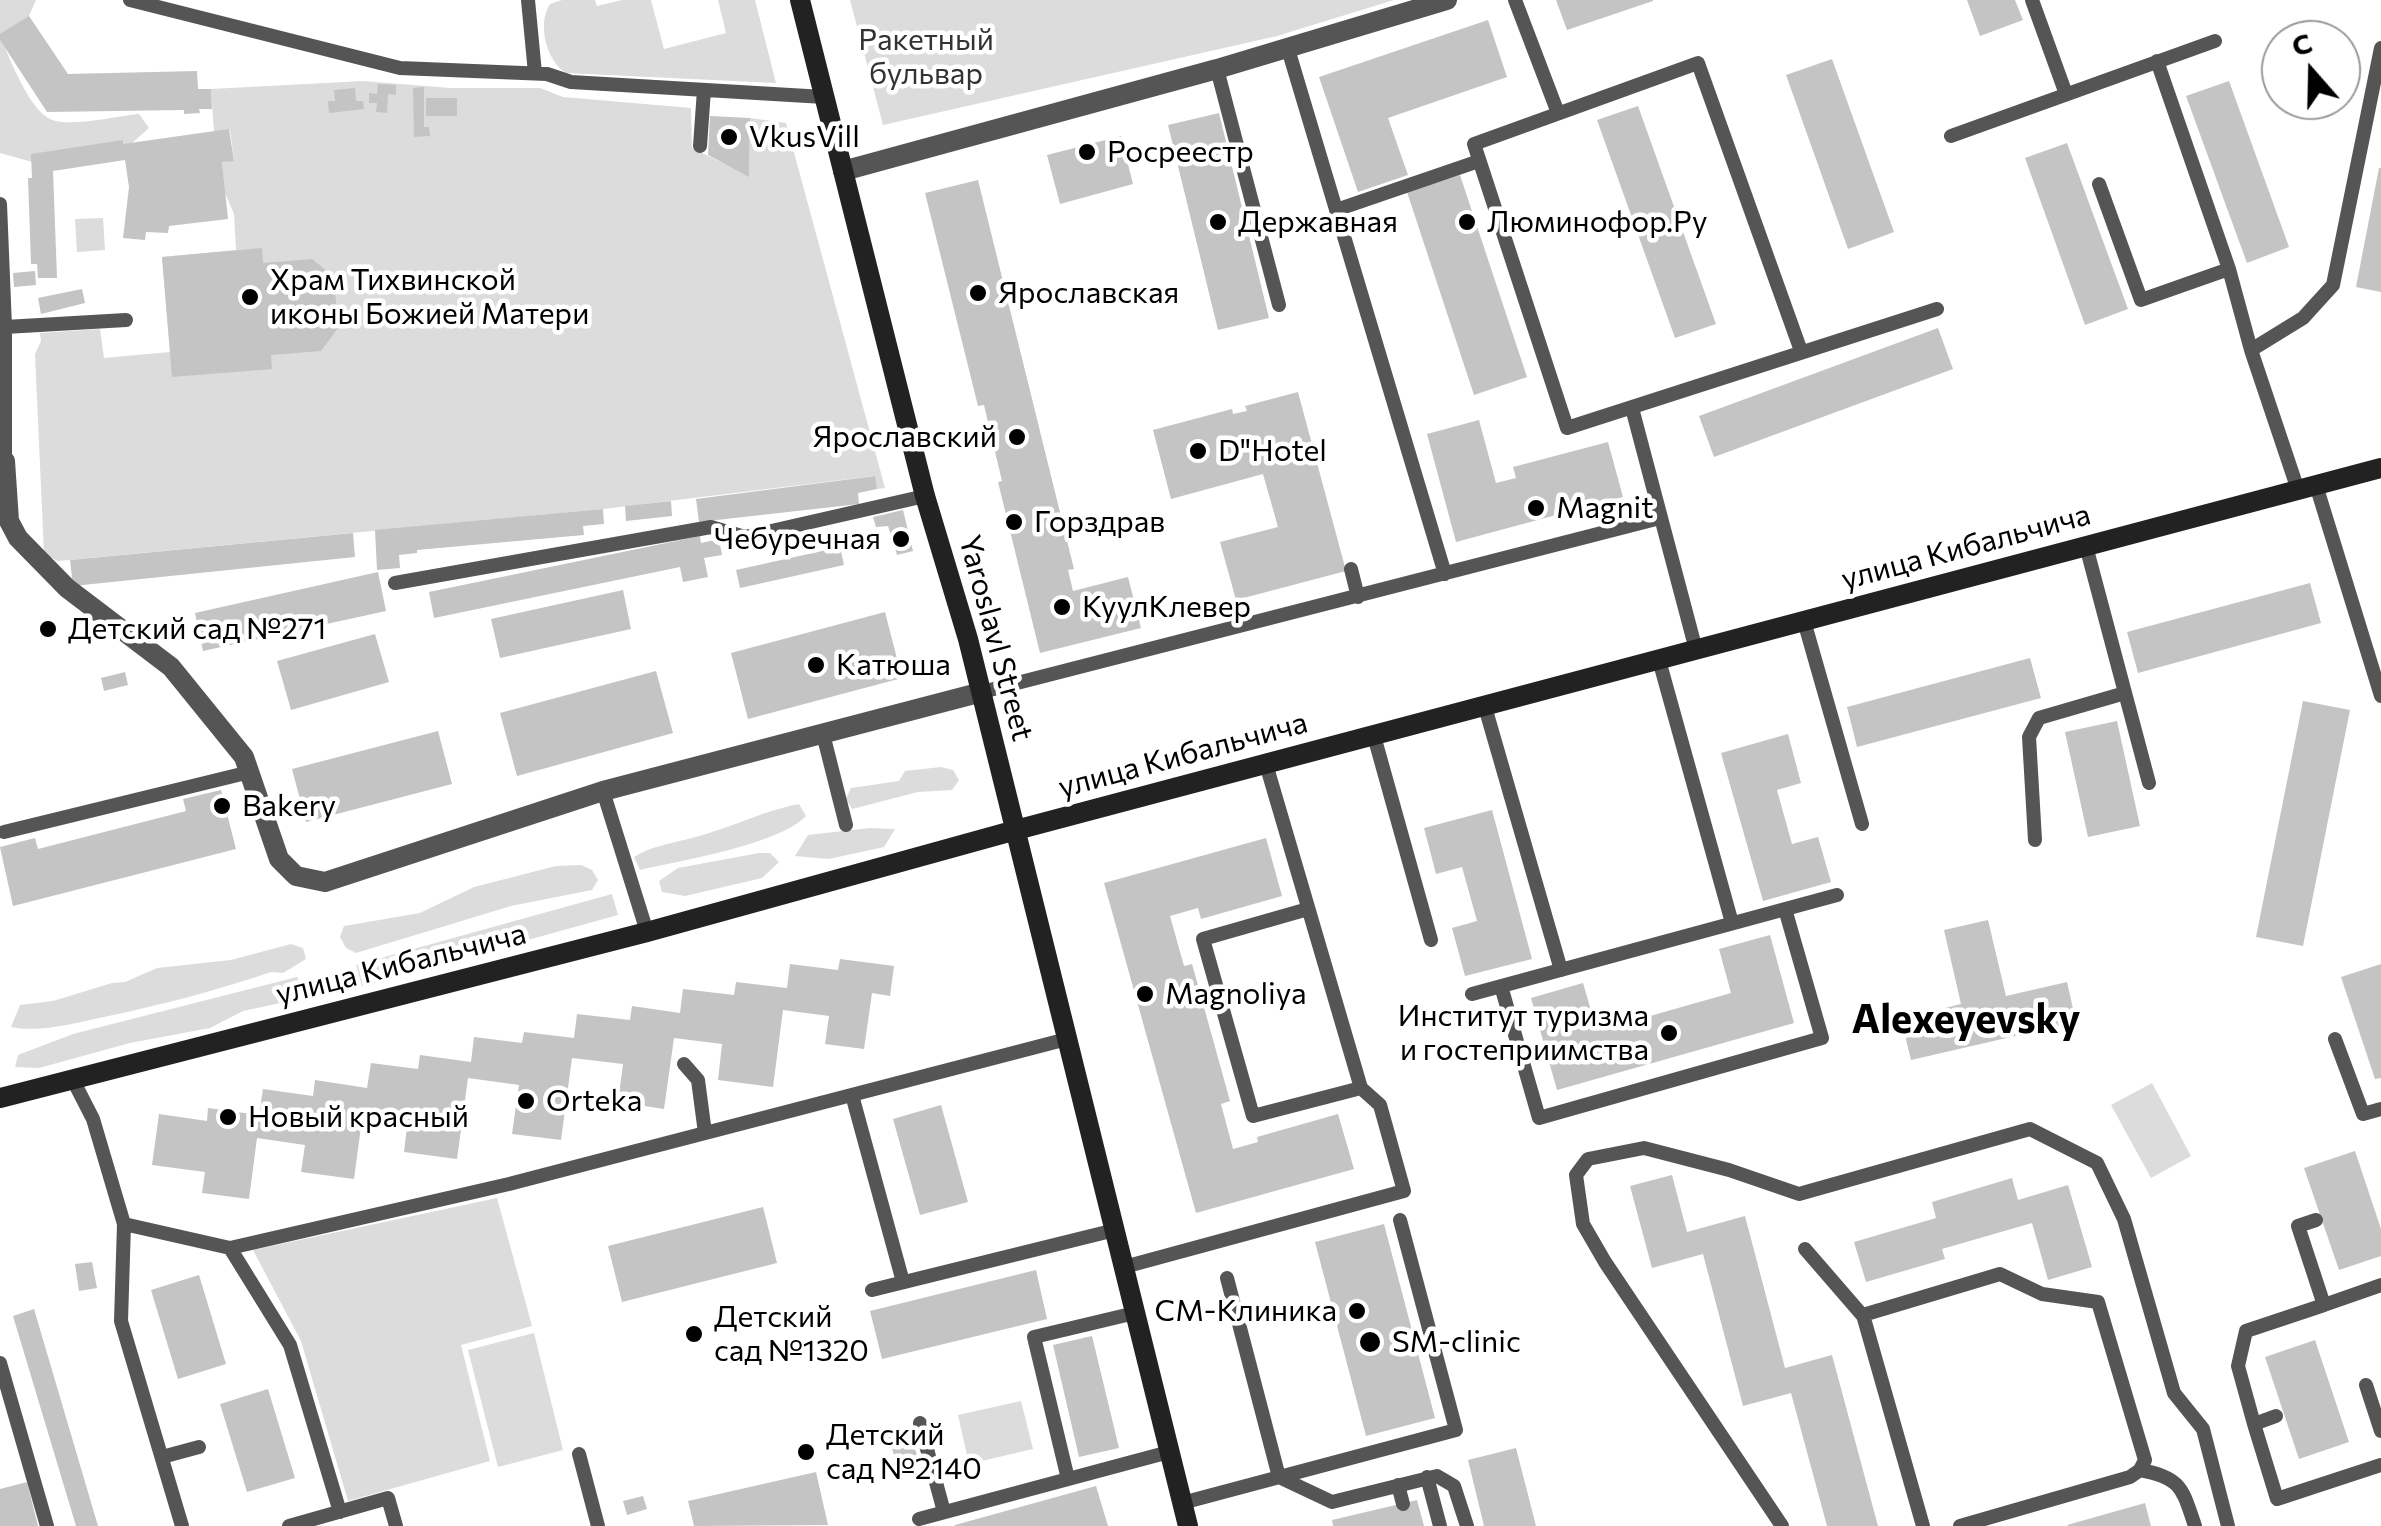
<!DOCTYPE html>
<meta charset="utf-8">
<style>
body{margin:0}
#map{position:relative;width:2381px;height:1526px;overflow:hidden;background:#fff;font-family:Commissioner,sans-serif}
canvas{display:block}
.north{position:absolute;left:2261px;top:20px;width:100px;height:100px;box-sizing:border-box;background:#fff;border:2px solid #999;border-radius:50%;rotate:340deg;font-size:28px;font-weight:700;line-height:40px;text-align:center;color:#000}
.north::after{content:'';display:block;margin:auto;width:35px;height:45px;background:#000;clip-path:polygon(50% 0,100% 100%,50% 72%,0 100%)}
</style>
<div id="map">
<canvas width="2381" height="1526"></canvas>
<div class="north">С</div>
</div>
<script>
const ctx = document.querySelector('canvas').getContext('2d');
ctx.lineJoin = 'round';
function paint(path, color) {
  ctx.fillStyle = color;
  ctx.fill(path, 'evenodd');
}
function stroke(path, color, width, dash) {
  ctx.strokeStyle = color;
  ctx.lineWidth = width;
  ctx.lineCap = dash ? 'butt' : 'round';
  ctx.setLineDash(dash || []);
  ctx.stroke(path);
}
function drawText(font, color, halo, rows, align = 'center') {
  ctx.font = font + ' Commissioner,sans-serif';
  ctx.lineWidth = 9;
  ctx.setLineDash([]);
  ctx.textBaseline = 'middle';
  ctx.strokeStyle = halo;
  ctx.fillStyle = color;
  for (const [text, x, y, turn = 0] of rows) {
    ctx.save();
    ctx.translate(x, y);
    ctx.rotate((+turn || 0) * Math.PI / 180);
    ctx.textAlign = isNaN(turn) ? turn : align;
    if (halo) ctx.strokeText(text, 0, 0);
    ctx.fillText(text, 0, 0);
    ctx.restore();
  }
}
const green = new Path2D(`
 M0 0H36L28 18 2 41C12 63 29 110 52 120 71 127 118 116 139 114L149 128 132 143 43 165 0 153Z
 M562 0H595L597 6 622 0H651L664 49 726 33 718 0H755L776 83 566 73C546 61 537 23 550 4Z
 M850 0H1394L1277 36 883 125Z
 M363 81 450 88H540L563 97 691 108 692 148 749 176 750 118 786 123 885 488 877 489 874 476 603 509 58 561 44 554 35 354 41 341 40 333 100 329 104 358 170 352 162 257 236 250 234 214 225 193 222 162 234 160 230 130 214 132 211 89Z
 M103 218 105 250 77 252 75 219Z
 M941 767 953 770 959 780 952 790 918 792 852 809 846 799 851 788 899 781 905 771Z
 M799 804 806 816C778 845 682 860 640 870L634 857C657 843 684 842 709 833 742 823 764 811 799 804Z
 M870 828 895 829 884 847 829 859 795 856 808 835Z
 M759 853H770L779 862 762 878 685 896 662 892 659 881 678 868Z
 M581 865 592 870 598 880 592 890 511 906 356 953 346 948 340 937 344 926 420 913 474 887 556 866Z
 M612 894 618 915 362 986 356 965Z
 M291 944 303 948 306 959 283 973 271 972C215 991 161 1005 104 1017 75 1023 40 1033 11 1027L20 1005 53 1001 112 983 125 982 157 968 231 960Z
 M297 977 303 988 299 999 243 1011 210 1028 130 1043 39 1068 15 1067 18 1055 73 1034Z
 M2152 1083 2191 1156 2151 1178 2111 1105Z
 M497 1198 532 1326 461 1345 490 1461 348 1501 301 1341 253 1250Z
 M534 1333 563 1450 498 1467 468 1350Z
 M1021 1401 1033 1449 969 1464 958 1415Z`);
const building = new Path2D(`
 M1556 0H1653V1L1567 30Z
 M1967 0H2015L2023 20 1980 36Z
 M29 16 68 74 197 71 198 89H211L212 109H199L200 113 184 114V110L47 112 0 40V34Z
 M1488 20 1507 77 1388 118 1408 175 1358 192 1319 77Z
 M1832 59 1894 232 1848 249 1786 75Z
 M2229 81 2289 247 2247 263 2186 96Z
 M378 84 396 85V95L388 94 387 113 376 112 377 103H369V93L377 94Z
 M424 87V127H429L430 136 414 137 413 88Z
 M355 88 356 101H363L364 109 329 113 328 101H335L334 90Z
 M426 98H457V116H426Z
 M1638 106 1716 324 1675 338 1597 120Z
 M1219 113 1269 318 1218 330 1168 125Z
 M710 116 750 118 749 177 708 155Z
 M229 129 234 161 222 162 228 219 169 226 168 233 146 232 145 240 123 238 129 187 125 160 53 171 57 278H38L37 264H31L28 178H32L31 154 123 140V144Z
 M1121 136 1133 184 1060 204 1047 155Z
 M2067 143 2128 309 2085 325 2025 158Z
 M2379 168H2381V292L2356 287Z
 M1460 175 1527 377 1474 395 1407 192Z
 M978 180 1074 569 1068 570 1073 591 1128 577 1141 628 1040 653 998 482 1002 481 984 405 978 406 925 193Z
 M262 248 263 263 312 259 334 277 338 328 321 351 271 355 272 369 172 377 162 257Z
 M35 271 36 285 14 287 13 273Z
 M82 289 85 303 41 314 38 298Z
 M1938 328 1953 369 1714 457 1699 416Z
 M1298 392 1346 571 1236 600 1220 542 1278 527 1263 474 1171 499 1153 430 1232 409 1233 414 1247 411 1245 406Z
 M1479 420 1496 483 1516 478 1513 467 1608 442 1623 497 1456 542 1427 434Z
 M875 476 877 489 858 493 859 504 699 522 696 499Z
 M671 501 672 516 626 521 625 506Z
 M603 509 604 524 583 526 584 535 417 550V553L399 555 400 568 377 570 375 530Z
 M903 510 913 551 897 555 888 526 876 527 873 517Z
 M353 533 355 557 73 586 70 560Z
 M700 536 701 543 719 539 722 555 704 558 708 577 683 582 680 567 434 618 429 592Z
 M840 547 844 565 740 588 736 570Z
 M378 572 386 611 203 651 195 613Z
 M2310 583 2321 623 2138 673 2127 632Z
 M623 590 631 629 500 658 491 619Z
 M885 612 902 678 748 719 731 653Z
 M375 634 389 682 291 710 277 661Z
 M2030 658 2041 698 1857 747 1847 707Z
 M656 671 673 733 517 776 500 713Z
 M125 672 128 685 104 691 101 678Z
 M2303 701 2350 710 2303 946 2256 937Z
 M2117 721 2140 826 2088 837 2065 732Z
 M438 731 452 784 306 822 292 769Z
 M1788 734 1801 783 1777 790 1792 844 1818 837 1831 882 1763 901 1721 753Z
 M221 790 236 849 13 906 0 847 35 838 38 849 186 811 183 799Z
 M1492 810 1532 959 1465 976 1452 928 1477 921 1462 867 1436 874 1424 828Z
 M1266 838 1282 896 1201 919 1198 908 1170 916 1184 966 1192 964 1230 1101 1221 1104 1233 1149 1258 1142 1257 1137 1338 1114 1354 1169 1196 1213 1104 883Z
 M1988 920 2006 996 2067 982 2076 1022 1911 1060 1901 1019 1961 1004 1944 930Z
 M1770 935 1794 1023 1557 1090 1531 998 1583 983 1597 1031 1731 993 1719 949Z
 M840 959 894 966 890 996 872 993 864 1049 825 1044 829 1016 783 1010 773 1087 718 1080 722 1044 674 1038 664 1109 618 1102 623 1064 572 1058 561 1140 512 1134 519 1085 468 1078 457 1159 404 1152 408 1118 363 1112 354 1179 301 1172 305 1145 257 1138 249 1199 202 1193 205 1172 152 1165 159 1114 207 1121 208 1108 259 1115 263 1089 313 1096 315 1080 367 1088 371 1063 418 1069 420 1055 471 1062 474 1037 522 1043 524 1032 574 1038 577 1014 630 1020 632 1006 680 1013 683 989 734 995 736 982 787 988 790 964 838 970Z
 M2381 964V1078L2375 1079 2341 977Z
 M941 1105 968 1202 920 1215 893 1119Z
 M2355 1151 2381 1229V1256L2339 1270 2304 1168Z
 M1672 1175 1687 1232 1745 1216 1785 1368 1832 1355 1878 1526H1827L1791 1393 1743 1406 1703 1254 1652 1268 1630 1186Z
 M2012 1178 2018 1200 2068 1185 2092 1267 2048 1280 2032 1223 1942 1249 1945 1259 1866 1282 1854 1242 1936 1218 1932 1202Z
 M763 1207 777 1263 622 1302 608 1246Z
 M1384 1224 1435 1418 1366 1436 1315 1242Z
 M92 1262 97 1288 79 1291 75 1264Z
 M1036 1270 1047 1319 882 1359 870 1311Z
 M199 1275 226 1364 178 1379 151 1290Z
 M34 1309 98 1526H76L13 1316Z
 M1092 1336 1119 1448 1079 1457 1053 1345Z
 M2315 1340 2349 1442 2299 1459 2265 1357Z
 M268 1389 295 1478 247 1492 220 1404Z
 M909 1429 918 1459 897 1465 888 1435Z
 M1516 1448 1536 1526H1484L1468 1460Z
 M816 1472 828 1525 694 1526 688 1501Z
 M27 1482 38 1526H0V1489Z
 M1096 1486 1108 1526H955V1525Z
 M643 1496 647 1509 627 1515 623 1501Z
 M1417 1500 1424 1526H1333L1332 1520Z
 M2145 1503 2151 1526H2068L2067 1525Z`);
const lane = new Path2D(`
 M130 0 400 68 547 74 571 82 824 97
 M528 0 535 73
 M1515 0 1558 113
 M2032 0 2066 94
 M1288 49 1445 574
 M2157 61 2229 269 2251 350 2298 490
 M1217 69 1279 305
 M1951 136 2215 41
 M700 146 704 90
 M2099 184 2141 300 2229 269
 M0 204 5 327V461
 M1336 210 1479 161
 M5 327 126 320
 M2251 350 2303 318 2333 285 2381 48
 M1801 351 1698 63 1474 144 1567 428 1937 309
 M1632 408 1696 650
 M2316 485 2381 696
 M2086 546 2149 783
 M1351 569 1358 597
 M395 583 711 527 745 537 925 496
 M1804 621 1862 824
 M1659 660 1732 923
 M982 692 1660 518
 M1485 707 1561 970
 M823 734 846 825
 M1374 736 1431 940
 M603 791 647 932
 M4 832 250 772
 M2035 840 2029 737 2039 718 2125 693
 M1308 909 1203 939 1253 1116 1361 1088
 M1501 986 1539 1118 1822 1038 1785 909
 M1472 994 1837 895
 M2335 1039 2363 1114 2381 1109
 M684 1064 698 1080 705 1133
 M73 1080 93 1119 124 1224 121 1321 182 1526
 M852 1095 903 1282
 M2316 1220 2298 1226 2324 1305 2381 1285
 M124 1224 230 1248 509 1184 1067 1039
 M230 1248 290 1345 340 1512
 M1805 1249 1863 1316
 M1124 1267 1404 1191 1380 1105 1361 1088 1266 764
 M1227 1278 1279 1477 1332 1502 1437 1476 1454 1486 1467 1526
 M872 1290 1115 1230
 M0 1363 47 1526
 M2366 1385 2381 1431
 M2276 1416 2254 1424 2277 1499 2381 1465
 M920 1423 944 1512
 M2254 1424 2238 1366 2246 1331 2324 1305
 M579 1454 598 1526
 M162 1457 199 1447
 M1427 1477 1440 1526
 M1068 1479 1034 1337 1135 1313
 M1398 1485 1403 1504
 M1182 1503 1456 1430 1400 1220
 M919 1519 1169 1452
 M289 1526 388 1498 396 1526
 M1782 1526 1605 1262 1583 1224 1576 1175 1588 1159 1644 1148 1729 1170 1799 1194 2030 1129 2097 1163 2124 1219 2174 1393 2203 1429 2228 1526
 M1923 1526 1863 1315 2000 1274 2042 1294 2098 1302 2145 1460 2140 1470
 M1960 1526 2130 1477 2140 1470C2182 1478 2182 1488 2195 1526`);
const street = new Path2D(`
 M843 171 1217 69 1447 0
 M0 461H5L9 521 18 538 67 588 171 667 244 757 279 859 296 876 325 882 603 791 982 692`);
const secondary = new Path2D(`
 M800 0 925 496 968 639 1188 1526
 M0 1098 647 932 1016 830 2381 468`);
const markers = [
 [729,137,10,"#000"],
 [1087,152,10,"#000"],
 [1218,222,10,"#000"],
 [1467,222,10,"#000"],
 [978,293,10,"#000"],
 [250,297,10,"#000"],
 [1017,437,10,"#000"],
 [1198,451,10,"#000"],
 [1536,508,10,"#000"],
 [1014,522,10,"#000"],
 [901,539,10,"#000"],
 [1062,607,10,"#000"],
 [48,629,10,"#000"],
 [816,665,10,"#000"],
 [222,806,10,"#000"],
 [1145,994,10,"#000"],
 [1669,1033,10,"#000"],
 [526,1101,10,"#000"],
 [228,1117,10,"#000"],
 [1357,1311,10,"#000"],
 [694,1334,10,"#000"],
 [1370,1342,12,"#000"],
 [806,1452,10,"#000"]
];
const parkNames = [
 ["Ракетный",926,40],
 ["бульвар",926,74]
];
const poiNames = [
 ["VkusVill",749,137],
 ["Росреестр",1107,152],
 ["Державная",1238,222],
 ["Люминофор.Ру",1487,222],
 ["Храм Тихвинской",270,280],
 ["иконы Божией Матери",270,314],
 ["Ярославская",998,293],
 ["Ярославский",997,437,"right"],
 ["D\"Hotel",1218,451],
 ["Magnit",1556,508],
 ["Горздрав",1034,522],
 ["Чебуречная",881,539,"right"],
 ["КуулКлевер",1082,607],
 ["Детский сад №271",68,629],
 ["Катюша",836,665],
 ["Bakery",242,806],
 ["Magnoliya",1165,994],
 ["Институт туризма",1649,1016,"right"],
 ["и гостеприимства",1649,1050,"right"],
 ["Orteka",546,1101],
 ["Новый красный",248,1117],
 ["СМ-Клиника",1337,1311,"right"],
 ["Детский",714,1317],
 ["сад №1320",714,1351],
 ["SM-clinic",1392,1342],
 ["Детский",826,1435],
 ["сад №2140",826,1469]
];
const streetNames = [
 ["улица Кибальчича",1966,547,-15],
 ["Yaroslavl Street",996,638,75],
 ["улица Кибальчича",1183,755,-15],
 ["улица Кибальчича",401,964,-14]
];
const districtNames = [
 ["Alexeyevsky",1966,1020]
];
paint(green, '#dcdcdc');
paint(building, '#c4c4c4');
stroke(lane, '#555', 14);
stroke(street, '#555', 20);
stroke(secondary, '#222', 20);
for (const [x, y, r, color] of markers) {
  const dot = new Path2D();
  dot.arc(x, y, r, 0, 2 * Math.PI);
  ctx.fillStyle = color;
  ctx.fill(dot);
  stroke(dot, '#fff', 4);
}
drawText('30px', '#333', '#fff', parkNames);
drawText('30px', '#000', '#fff', poiNames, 'left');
drawText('30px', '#000', '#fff', streetNames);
drawText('bold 40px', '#000', '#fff', districtNames);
</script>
